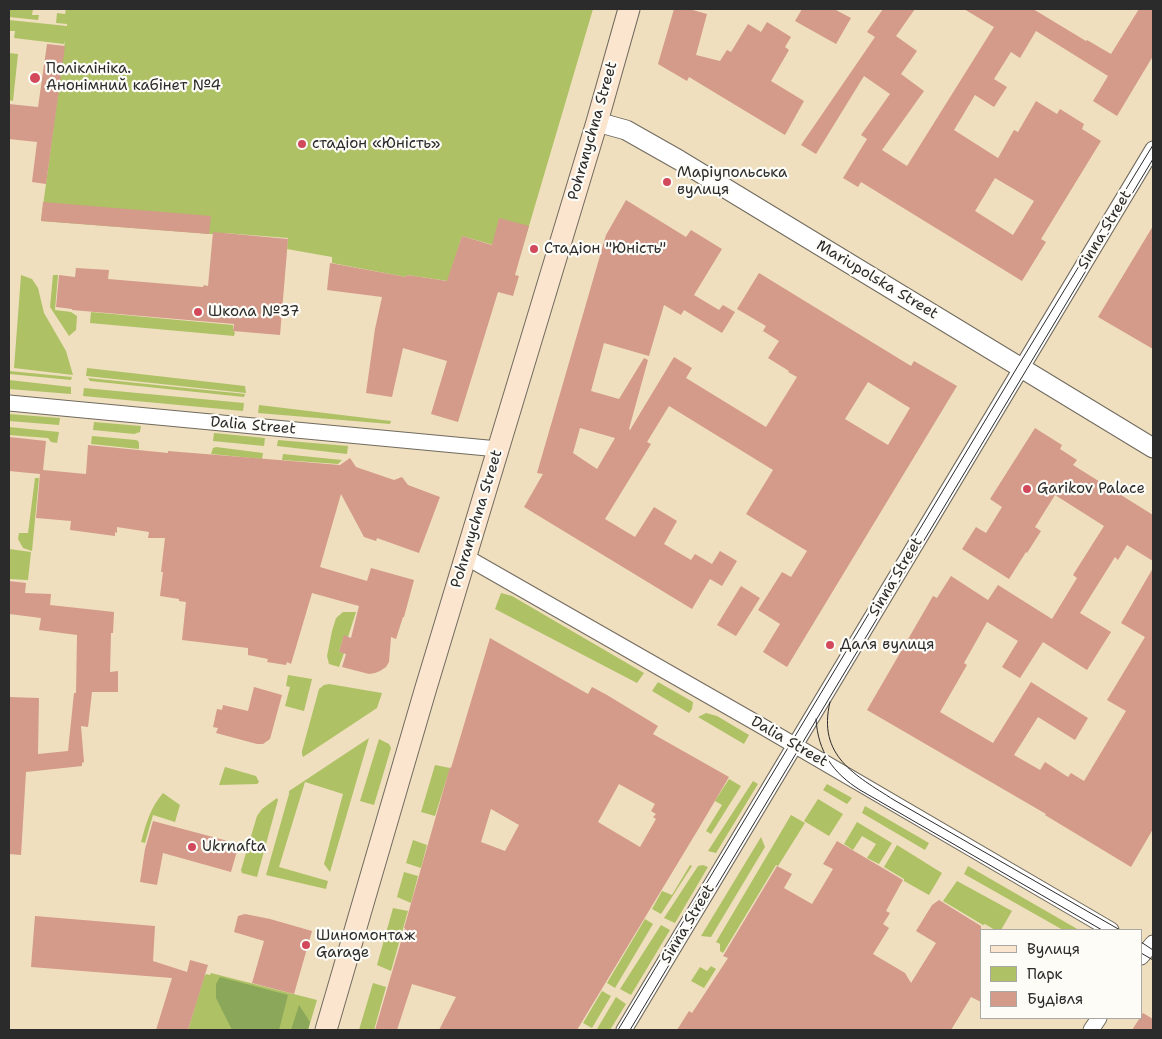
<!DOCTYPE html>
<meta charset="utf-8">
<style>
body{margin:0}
#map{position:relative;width:1162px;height:1039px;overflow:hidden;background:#efdfbe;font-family:"Shantell Sans",sans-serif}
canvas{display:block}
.frame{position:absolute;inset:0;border:10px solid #2b2b2b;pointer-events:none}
.legend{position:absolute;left:980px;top:929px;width:162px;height:90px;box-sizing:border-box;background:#fdfcf7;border:1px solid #a9a8a5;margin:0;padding:6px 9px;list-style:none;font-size:15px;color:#2b2b2b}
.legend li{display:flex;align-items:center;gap:10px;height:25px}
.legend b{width:25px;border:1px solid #a9a8a5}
</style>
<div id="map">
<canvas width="1162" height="1039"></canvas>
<div class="frame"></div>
<ul class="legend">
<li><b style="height:6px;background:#fbe5cf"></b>Вулиця</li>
<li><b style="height:14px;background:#aec165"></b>Парк</li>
<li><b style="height:14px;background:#d49a8a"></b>Будівля</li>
</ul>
</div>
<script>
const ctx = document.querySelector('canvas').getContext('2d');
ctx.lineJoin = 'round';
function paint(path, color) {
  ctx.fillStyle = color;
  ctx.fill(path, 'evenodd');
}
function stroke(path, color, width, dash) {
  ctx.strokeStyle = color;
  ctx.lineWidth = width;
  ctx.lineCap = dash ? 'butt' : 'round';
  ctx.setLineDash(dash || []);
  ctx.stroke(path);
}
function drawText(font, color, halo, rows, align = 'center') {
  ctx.font = font + ' "Shantell Sans",sans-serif';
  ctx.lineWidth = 4.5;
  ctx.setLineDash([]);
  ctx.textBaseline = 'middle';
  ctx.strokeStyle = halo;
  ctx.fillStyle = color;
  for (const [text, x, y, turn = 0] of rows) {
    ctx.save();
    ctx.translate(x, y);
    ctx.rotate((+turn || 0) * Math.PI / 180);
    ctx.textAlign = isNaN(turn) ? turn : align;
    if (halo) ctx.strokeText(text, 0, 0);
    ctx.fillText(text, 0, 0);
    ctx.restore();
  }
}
const green = new Path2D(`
 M9 9H33L32 15H39L38 20 9 17Z
 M66 9H593L521 253 462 236 448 281 407 275 406 277 332 263V257L287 249 288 238 224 233V235L41 221 65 41 64 44 14 38 15 31H9V20L67 26V24L56 23 57 13 65 14Z
 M9 53 18 54 13 101 9 100Z
 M21 275 32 279 38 288 44 313 66 351 73 375 14 368Z
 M53 275H58L55 310 71 312 77 316 76 330 69 336 50 307Z
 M91 312 233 325V331L235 332 234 336 90 323Z
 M87 368 245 386 246 393 86 376Z
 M9 371 72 377 71 380 9 374Z
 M88 378 245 394 244 397 90 381Z
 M9 380 71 387V394L9 389Z
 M84 388 244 403 243 411 83 396Z
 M259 405 391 421 390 424 258 413Z
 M9 414 60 418 59 425 9 421Z
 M94 422 141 426 140 432 134 434 93 430Z
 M9 427 59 432 57 443 51 442 48 438 9 435Z
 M214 433 265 438 264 446 213 441Z
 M92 436 136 440 138 441 139 443V449L91 444Z
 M278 440 348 446 347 454 277 446Z
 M216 447 263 453 262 459 211 454 213 448Z
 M283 454 342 460 338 464 282 460Z
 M35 478H39L32 551 23 548 18 539 19 533H28Z
 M9 549 31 552 28 580 9 579Z
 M501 593 512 596 644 673 637 683 495 609Z
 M343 612H356L348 637 344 636 339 652 344 653 339 667 329 664 327 656 332 631 336 618Z
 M288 675 312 679 304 711 285 706 290 687 286 686Z
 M658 682 693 702 692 709 689 713 652 691Z
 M329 684 382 693 377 708 303 757 302 754V751L319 689 324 685Z
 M706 713 717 716 749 735 744 744 698 717Z
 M369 738 330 872 324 864 343 794 305 782 279 867 328 881 326 889 266 875 289 794V791Z
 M379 739 389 744 391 748 374 805 360 801Z
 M435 765 450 768 435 816 421 812Z
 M225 767 256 776 259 782 257 784 219 785Z
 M729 779 741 786 711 834 706 831 722 805 715 801Z
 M753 781 758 784 716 853 708 851Z
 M827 784 852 798 847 804 823 790Z
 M163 793 180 805 175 822 153 815 145 843 141 842C146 824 150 808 163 793Z
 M277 798 278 800 257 877 242 873 241 870 257 816 262 809Z
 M818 799 843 814 829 836 804 821Z
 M865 806 929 843 925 850 862 813Z
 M791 815 805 823 778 866 776 865 723 953 720 951V944L716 942Z
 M857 822 892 843 879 864 867 858 876 844 862 836 853 850 844 844Z
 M761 837 765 847 711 937 701 936Z
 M413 840 427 845 421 868 406 863Z
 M897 845 942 873 929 895 904 881V879L884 867Z
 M690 865 692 866 661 914 652 909 662 891 672 895Z
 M703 865 708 867 675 923 664 918 698 866Z
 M968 866 1079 930H1063L964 874Z
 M404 872 418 876 411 903 397 897Z
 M957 881 1012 911 1001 930H995L985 924 983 925 943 901Z
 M393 908 408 911 391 971 377 965Z
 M645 919 653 924 615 988 607 983Z
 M661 925 670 930 631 995 620 989Z
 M711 966 716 969 704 988 691 981 700 967 707 971Z
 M211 973 317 1000 308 1030H188L204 977 206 974 210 975Z
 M373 983 386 987 374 1030H359Z
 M602 991 611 996 592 1028 583 1023Z
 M616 997 626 1004 610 1030H599L597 1029Z`);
const forest = new Path2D(`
 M220 977 288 995 279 1030H232L216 998V984Z
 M299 1005 310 1022 308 1030H291Z`);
const building = new Path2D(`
 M674 9H689L707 14 696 55 720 61 727 50 731 52 748 24 761 32 767 22 791 37 785 47 789 50 771 81 804 101 785 135 689 77 687 81 658 64Z
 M802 9H834L851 18 836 44 795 21Z
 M883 9H915L896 36 917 51 901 74 924 91 882 150 907 166 994 27 964 9H1033L1086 41 1087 40 1111 54 1139 9H1153V56L1117 116 1093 101 1108 76 1036 31 1020 58 1011 52 994 79 1007 87 994 107 975 95 954 130 998 158 1014 130 1018 132 1036 101 1057 114 1060 109 1084 124 1082 129 1101 141 1041 239 1046 242 1022 281 861 182 858 187 843 178 867 139 861 135 890 94 864 76 816 154 801 145 875 37 867 32ZM995 178 1034 201 1013 235 975 211Z
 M47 44 65 46 46 184 32 182 37 142 9 139V104L38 107Z
 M626 200 686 237 691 230 722 249 694 295 719 310 723 305 735 312 722 333 684 310 681 315 664 305 649 356 604 343 591 391 619 399 644 358 648 360 629 429 630 430 674 357 692 368 686 378 766 427 797 377 788 372 789 371 768 358 779 341 763 331 766 326 737 309 759 273 911 366 914 361 957 386 787 667 763 652 780 624 758 610 782 572 791 577 807 551 746 514 773 470 669 406 647 442 651 444 605 519 635 537 654 507 677 521 664 544 691 560 695 554 712 564 720 551 737 561 722 586 710 579 692 609 524 507 543 474 537 473 606 235ZM868 382 910 408 888 445 845 419ZM580 428 615 438 597 469 573 453Z
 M43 202 211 216 209 234 41 221Z
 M499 218 529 226 515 275 519 276 513 296 498 292 458 422 431 414 447 361 403 348 392 397 366 393 375 329 382 297 327 290 330 263 406 277 407 275 447 281 462 236 492 245Z
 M1153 226V349L1098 317Z
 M213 232 288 239 280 335 233 331 234 324 72 310V309L56 307 59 275 75 277 76 268 109 270 108 279 203 287 204 285 208 286Z
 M1035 428 1062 445 1060 449 1077 460 1073 465 1153 515V561L1127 545 1118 560 1115 557 1080 613 1111 632 1087 670 1043 642 1020 678 1002 667 1018 641 987 622 964 663 967 665 940 712 993 743 1031 682 1088 718 1075 740 1038 717 1014 755 1040 770 1045 762 1068 777 1071 773 1084 781 1126 711 1107 700 1145 637 1121 623 1153 568V829L1131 867 1045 815 1046 814 867 710 933 596 937 598 951 576 988 600 998 585 1052 619 1077 578 1073 575 1104 526 1055 495 1035 527 1041 531 1027 553 1026 552 1009 579 962 549 976 527 986 533 1002 507 990 499Z
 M9 437 46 441 43 470 86 474 88 445 168 453V451L340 465 350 458 356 467 394 480 402 477 408 485 440 497 419 553 377 538 376 541 364 537 341 494 320 567 367 581 371 568 414 580 404 617H403L396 639 391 637 389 662 386 667 380 671 375 673 369 674 342 667 346 654 339 652 344 635 351 638 359 606 312 593 291 664 287 662 286 665 267 662 268 659 248 655V648L182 640 186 602 179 601V599L160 596 163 572H161L165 538H148L149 532 117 527V533L115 532V536L70 530 71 521 36 518 40 474 9 471Z
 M9 581 26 583 25 593 51 594 50 605 114 612 113 633H111L110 672 118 671V692H92L88 727 81 726 84 762 82 763V766L26 772 21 855 9 854V697L39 698 38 754 68 751 74 693H76L77 635 39 630 41 618 9 614Z
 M741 586 760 598 736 636 717 625Z
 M490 638 588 694 592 687 607 695 658 726 653 734 729 777 699 828 577 1030H439L456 997 412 984 397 1030H375L405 928H404L450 767 451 768ZM619 784 655 804 651 811 656 814 653 817 656 819 640 847 598 822ZM491 809 519 825 505 851 481 842Z
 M254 687 282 695 270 739 263 744H257L216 733 218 728 213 727 217 709 222 710 223 705 248 711Z
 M153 821 239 844 231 872 163 853 157 885 140 882 145 849Z
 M837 841 903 880 886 911 890 913 883 924 889 928 873 954 905 973 911 983 936 943 916 931 932 905 939 900 981 926V1002L971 997 951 1030H677L689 1011 692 1013 728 958 723 956 777 866 792 874 784 888 812 904 833 869 823 864Z
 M245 914 270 919 312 931 294 994 252 983 264 941 234 932 238 916Z
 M35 916 155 926 153 961 187 972 190 960 208 965 188 1030H156L172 978 31 967Z
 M1143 1013 1153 1019V1030H1132Z`);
const minor = new Path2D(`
 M9 403 498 449
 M466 557 760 725 1111 930
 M1141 957 1153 943
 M624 1030 1153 149
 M1091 1030 1099 1018`);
const tertiary = new Path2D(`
 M597 122 626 130 679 160 1153 448`);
const secondary = new Path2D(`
 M326 1030 425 691 597 122 629 9`);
const tram = new Path2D(`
 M830 702C817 756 855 775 894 800L1120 930
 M816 719C818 752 833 773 860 790L1102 930
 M1141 942 1153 950
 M1141 953 1153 960
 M618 1030 1018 366 1153 145
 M630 1030 1153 159`);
const markers = [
 [35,78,6,"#d1495b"],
 [302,144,5,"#d1495b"],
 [667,182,5,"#d1495b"],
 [534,249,5,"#d1495b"],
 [198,312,5,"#d1495b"],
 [1027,489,5,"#d1495b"],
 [830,645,5,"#d1495b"],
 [192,847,5,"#d1495b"],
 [306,945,5,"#d1495b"]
];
const poiNames = [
 ["Поліклініка.",46,69],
 ["Анонімний кабінет №4",46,86],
 ["стадіон «Юність»",312,144],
 ["Маріупольська",677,173],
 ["вулиця",677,190],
 ["Стадіон \"Юність\"",544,249],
 ["Школа №37",208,312],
 ["Garikov Palace",1037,489],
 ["Даля вулиця",840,645],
 ["Ukrnafta",202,847],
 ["Шиномонтаж",316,936],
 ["Garage",316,953]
];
const streetNames = [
 ["Pohranychna Street",593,131,-74],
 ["Sinna Street",1105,230,-59],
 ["Mariupolska Street",877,280,31],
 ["Dalia Street",253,426,5],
 ["Pohranychna Street",477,519,-73],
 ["Sinna Street",896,577,-59],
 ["Dalia Street",789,742,30],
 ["Sinna Street",688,924,-59]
];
paint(green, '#aec165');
paint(forest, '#8aa75a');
paint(building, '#d49a8a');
stroke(minor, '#706a5e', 17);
stroke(tertiary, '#706a5e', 21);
stroke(secondary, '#706a5e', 23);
stroke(minor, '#fff', 15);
stroke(tertiary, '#fff', 19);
stroke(secondary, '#fbe5cf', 21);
stroke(tram, '#2b2b2b', 1);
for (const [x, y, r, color] of markers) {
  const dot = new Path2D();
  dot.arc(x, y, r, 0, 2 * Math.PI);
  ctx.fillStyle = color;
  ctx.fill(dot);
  stroke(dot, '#fdfcf7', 2);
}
drawText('15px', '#2b2b2b', '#fdfcf7', poiNames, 'left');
drawText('15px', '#2b2b2b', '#fdfcf7', streetNames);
</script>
